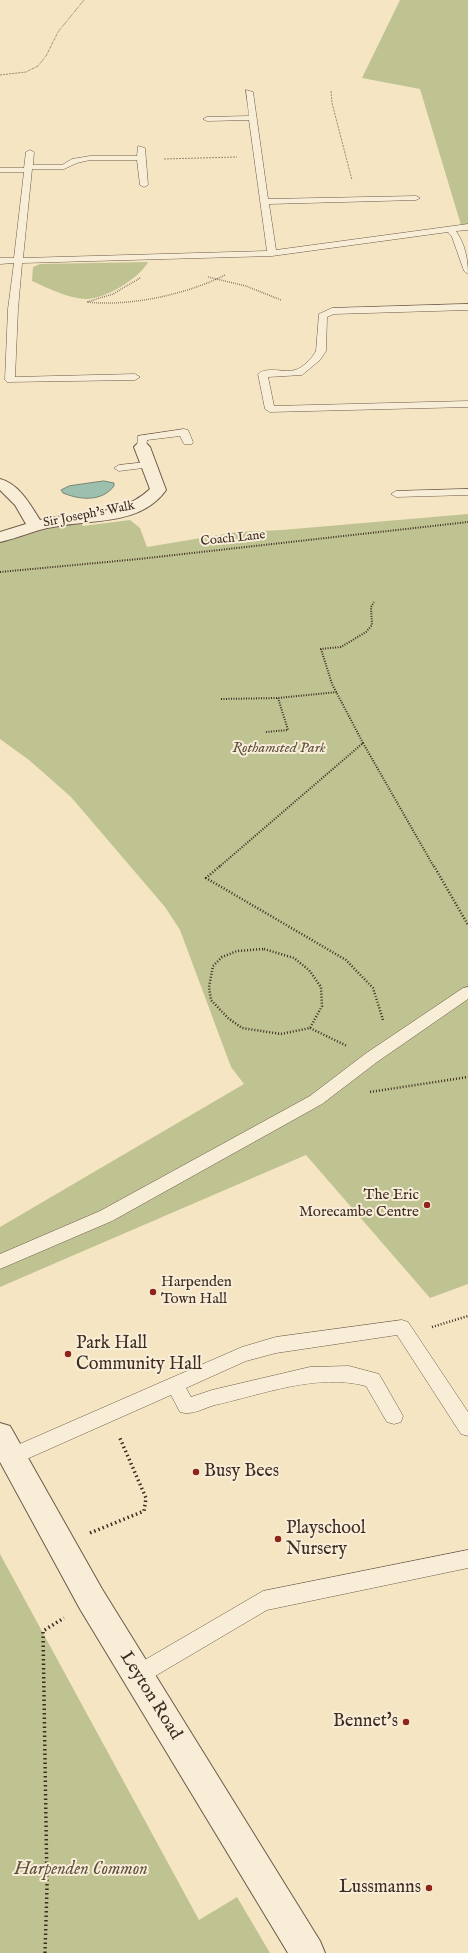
<!DOCTYPE html>
<style>
body{margin:0}
canvas{display:block;background:#f5e5c3}
</style>
<canvas width="468" height="1953"></canvas>
<script>
const ctx = document.querySelector('canvas').getContext('2d');
ctx.lineJoin = 'round';
function paint(path, color) {
  ctx.fillStyle = color;
  ctx.fill(path, 'evenodd');
}
function stroke(path, color, width, dash) {
  ctx.strokeStyle = color;
  ctx.lineWidth = width;
  ctx.lineCap = dash ? 'butt' : 'round';
  ctx.setLineDash(dash || []);
  ctx.stroke(path);
}
function drawText(font, color, halo, rows, align = 'center') {
  ctx.font = font + ' "IM FELL English",serif';
  ctx.lineWidth = 4;
  ctx.setLineDash([]);
  ctx.textBaseline = 'middle';
  ctx.strokeStyle = halo;
  ctx.fillStyle = color;
  for (const [text, x, y, turn = 0] of rows) {
    ctx.save();
    ctx.translate(x, y);
    ctx.rotate((+turn || 0) * Math.PI / 180);
    ctx.textAlign = isNaN(turn) ? turn : align;
    if (halo) ctx.strokeText(text, 0, 0);
    ctx.fillText(text, 0, 0);
    ctx.restore();
  }
}
const green = new Path2D(`
 M400 0H468V224L461 225 420 89 362 78Z
 M148 262C140 278 104 300 85 299 67 298 48 288 32 281L33 267 40 264Z
 M468 514V1284L430 1298 306 1155 0 1287V1227L244 1084 231 1067 180 930 165 907 71 797 29 760 0 739V542L56 527 81 523 83 526 130 520 140 528 147 547 237 532 282 530Z
 M0 1554 199 1920 237 1897 270 1953H0Z`);
const water = new Path2D(`
 M104 481 114 483V486C102 502 80 500 63 493L61 490 69 486Z`);
const pathFar4 = new Path2D(`
 M0 75 26 72 38 66 46 56 58 32 84 0
 M331 91 332 103 352 180
 M164 159 237 157`);
const pathFar3 = new Path2D(`
 M208 277 246 286 281 300
 M140 278 113 294 87 302C129 307 188 294 225 275`);
const pathFar2 = new Path2D(`
 M0 572 139 559 468 522
 M221 699 278 698 337 692
 M266 732 288 730 278 698
 M363 743 434 867
 M219 867 363 743 332 684 321 649 341 647 366 632 372 625 371 607 374 602`);
const pathFar1 = new Path2D(`
 M220 866 206 878 346 960 373 988 383 1020
 M434 866 468 925
 M264 949 294 958 309 970 321 987 322 1006 310 1028 281 1034 242 1028 228 1018 211 1000 209 987 213 966 222 957 237 951Z
 M310 1028 347 1046
 M370 1092 468 1077
 M432 1327 468 1316`);
const path = new Path2D(`
 M90 1533 144 1511 146 1498 119 1436
 M45 1953 47 1887 43 1631 64 1618`);
const service = new Path2D(`
 M246 90 253 92 268 199 416 196 420 198 416 200 269 204 276 250 468 224V230L456 231C465 244 468 259 468 274L464 271 452 237 448 232 272 256 22 263 18 309 15 377 135 374 140 377 135 380 7 382 5 380 8 309 14 263 0 264V258H14L24 172H0V168H24L26 152 30 150 34 152 33 165H62L72 159 90 156H137L138 146 145 148 148 185 144 187 140 185 137 160H90L77 163 64 169H32L23 258 267 251 249 120 207 121 203 119 207 117 249 116Z
 M468 304V310L334 314 327 317 326 351 320 360 302 375 268 377 274 406 468 401V407L270 412 265 409 258 374C266 366 285 373 295 370 303 368 313 357 316 351L319 314 332 308Z
 M184 429 188 430 193 442 192 444H184L180 436 147 440 146 449 142 450 137 447 138 436Z
 M147 462 151 463 152 465 151 467 119 471 114 468 119 465Z
 M468 489V495L396 497 391 494 396 491Z
 M468 987V999L377 1062 322 1104 112 1221 0 1269V1254L100 1211 310 1096 365 1054 463 988Z
 M402 1320 408 1322 468 1412V1436L461 1434 397 1335 276 1353 246 1361 186 1388 191 1397 212 1390 310 1367 349 1366 379 1374 403 1416 401 1422 394 1424 387 1422 366 1386C317 1373 264 1394 215 1405 204 1408 192 1416 180 1412L171 1395 20 1462 13 1464 6 1462 3 1456 6 1450 242 1347 276 1337Z
 M468 1550V1568L267 1610 145 1682 138 1685 131 1682 127 1675 131 1668 263 1591Z`);
const minor = new Path2D(`
 M142 442 147 444 150 447 166 490C141 526 90 519 53 527 35 530 18 538 0 542V532L26 524 15 505 0 490V479C19 484 30 504 40 520 77 511 120 518 150 489L134 447 137 444Z
 M0 1423 10 1426 102 1589 320 1941 325 1953H288L80 1609 0 1462Z`);
const markers = [
 [427,1205,4,"#8f2418"],
 [153,1292,4,"#8f2418"],
 [68,1354,4,"#8f2418"],
 [196,1472,4,"#8f2418"],
 [278,1539,4,"#8f2418"],
 [406,1722,4,"#8f2418"],
 [429,1888,4,"#8f2418"]
];
const farStreetnames = [
 ["Sir Joseph's Walk",89,515,-11],
 ["Coach Lane",233,539,-6]
];
const parkNames = [
 ["Rothamsted Park",279,749]
];
const poiNames = [
 ["The Eric",419,1196],
 ["Morecambe Centre",419,1213],
 ["Harpenden",161,1283,"left"],
 ["Town Hall",161,1300,"left"]
];
const nearPoinames = [
 ["Park Hall",76,1344],
 ["Community Hall",76,1365],
 ["Busy Bees",204,1472],
 ["Playschool",286,1529],
 ["Nursery",286,1550],
 ["Bennet's",398,1722,"right"],
 ["Lussmanns",421,1888,"right"]
];
const nearStreetnames = [
 ["Leyton Road",150,1696,58]
];
const nearParknames = [
 ["Harpenden Common",81,1870]
];
paint(green, '#bfc392');
paint(water, '#9dc0ae');
stroke(water, '#778476', 1);
stroke(service, '#6c5a4a', 1);
stroke(minor, '#6c5a4a', 2);
stroke(pathFar4, '#3e2b22', 1, [0.5, 1]);
stroke(pathFar3, '#3e2b22', 1.5, [0.5, 1.5]);
stroke(pathFar2, '#3e2b22', 2, [1, 1.5]);
stroke(pathFar1, '#3e2b22', 2.5, [1, 2]);
stroke(path, '#3e2b22', 3.5, [1.5, 3]);
paint(service, '#f8eed8');
paint(minor, '#f8eed8');
for (const [x, y, r, color] of markers) {
  const dot = new Path2D();
  dot.arc(x, y, r, 0, 2 * Math.PI);
  ctx.fillStyle = color;
  ctx.fill(dot);
  stroke(dot, '#f8eed8', 1.5);
}
drawText('13px', '#3e2b22', '#f8eed8', farStreetnames);
drawText('italic 15px', '#5e513e', '#f8eed8', parkNames);
drawText('15px', '#3e2b22', '#f8eed8', poiNames, 'right');
drawText('18px', '#3e2b22', '#f8eed8', nearPoinames, 'left');
drawText('18px', '#3e2b22', '#f8eed8', nearStreetnames);
drawText('italic 18px', '#5e513e', '#f8eed8', nearParknames);
</script>
